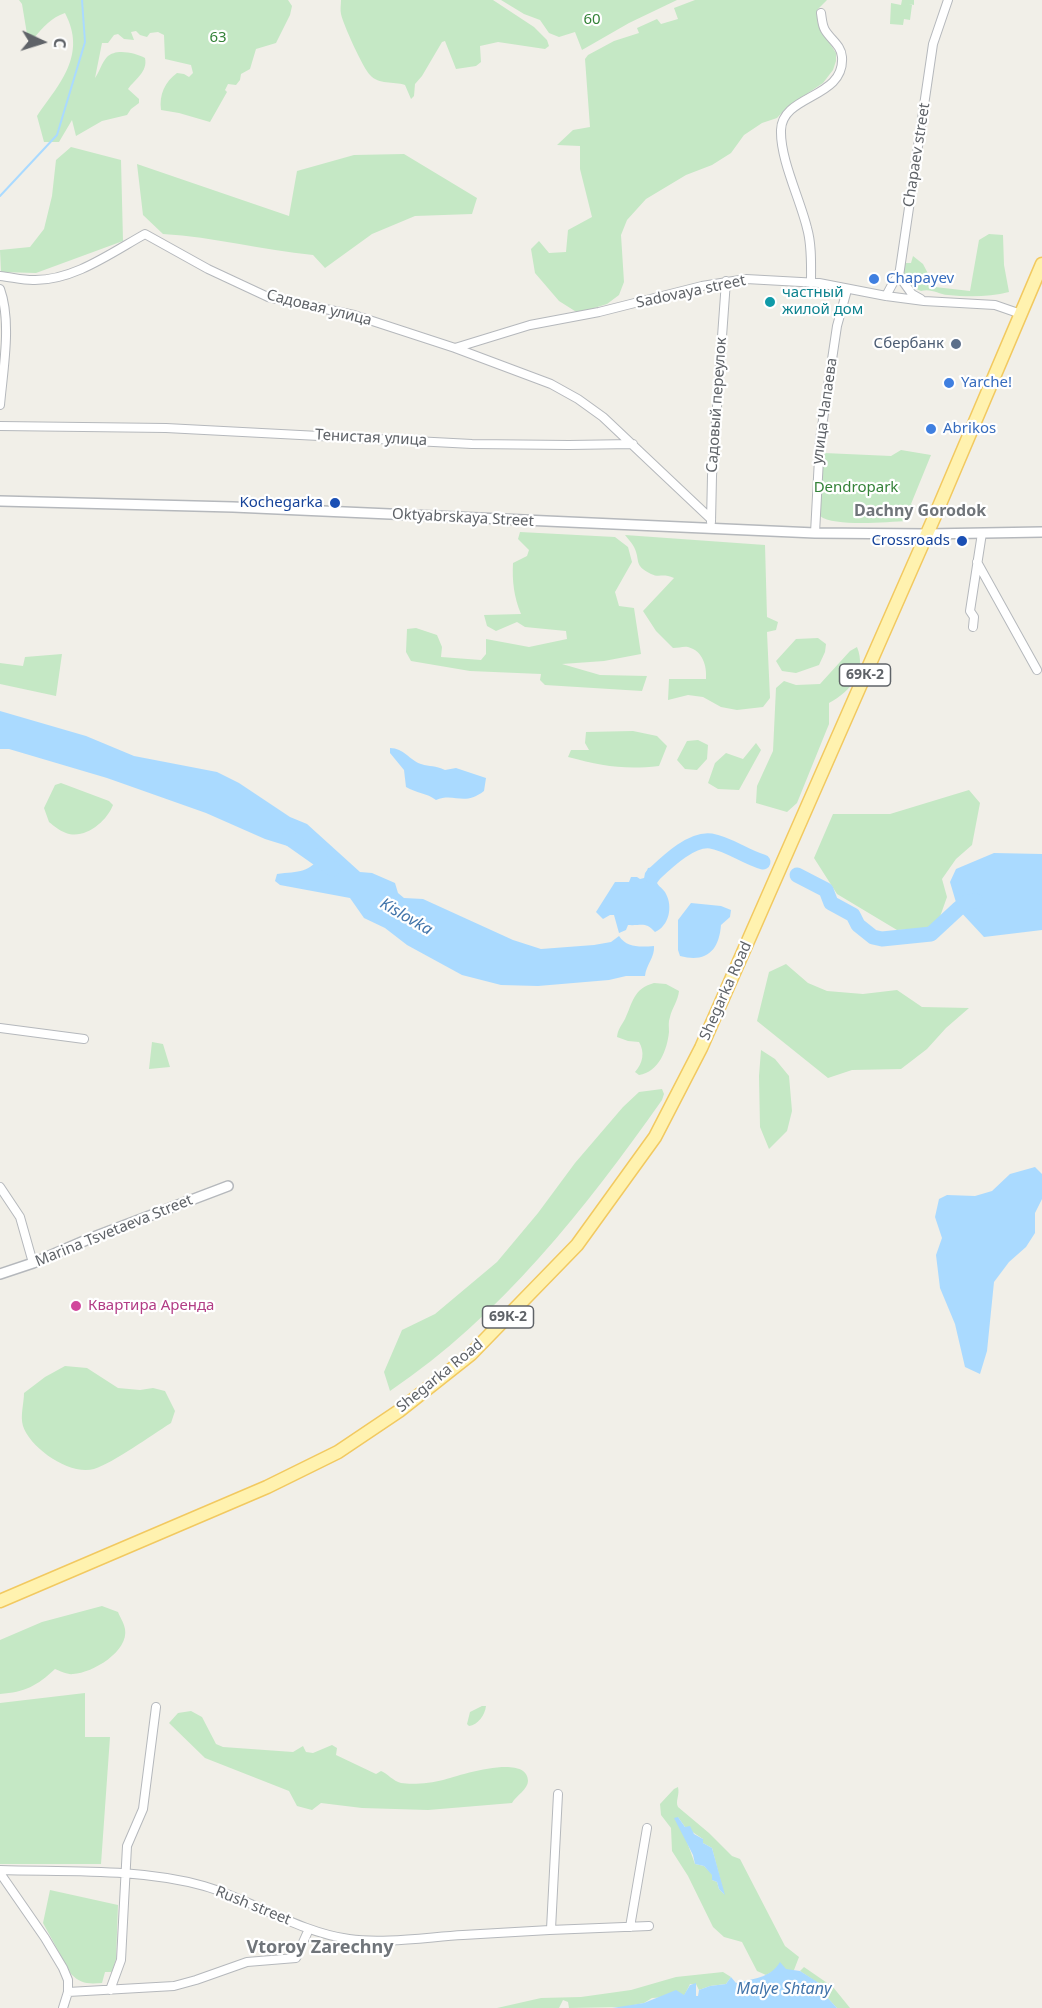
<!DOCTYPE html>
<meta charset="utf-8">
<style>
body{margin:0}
#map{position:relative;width:1042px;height:2008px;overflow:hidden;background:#f1efe8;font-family:"Noto Sans",sans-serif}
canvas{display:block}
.north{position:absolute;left:12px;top:12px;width:60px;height:60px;-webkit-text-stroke:4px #fff;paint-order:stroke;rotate:94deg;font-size:16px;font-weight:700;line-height:24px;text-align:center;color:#5f6368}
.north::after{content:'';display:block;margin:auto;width:21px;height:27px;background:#5f6368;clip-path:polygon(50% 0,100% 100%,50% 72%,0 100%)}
</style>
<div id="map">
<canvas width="1042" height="2008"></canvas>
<div class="north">С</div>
</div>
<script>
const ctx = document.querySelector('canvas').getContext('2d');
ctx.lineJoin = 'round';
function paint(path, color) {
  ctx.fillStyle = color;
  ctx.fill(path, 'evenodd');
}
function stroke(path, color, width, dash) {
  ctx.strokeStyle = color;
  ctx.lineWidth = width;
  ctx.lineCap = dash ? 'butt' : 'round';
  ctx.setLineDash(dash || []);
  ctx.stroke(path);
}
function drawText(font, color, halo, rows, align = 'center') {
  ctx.font = font + ' "Noto Sans",sans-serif';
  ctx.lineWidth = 4.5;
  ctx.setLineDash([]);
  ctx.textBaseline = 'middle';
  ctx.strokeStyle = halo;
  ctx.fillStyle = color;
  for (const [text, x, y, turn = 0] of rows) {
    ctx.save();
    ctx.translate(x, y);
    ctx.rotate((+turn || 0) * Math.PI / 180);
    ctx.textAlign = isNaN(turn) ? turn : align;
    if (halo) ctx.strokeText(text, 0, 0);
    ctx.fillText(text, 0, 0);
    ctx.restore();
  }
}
const green = new Path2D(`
 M19 0H288L292 6 290 15 276 43 256 49 250 69 241 74 240 80 236 85 228 84 225 90 227 92 210 122 179 113 161 110C159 94 165 82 177 73L184 74 189 77 193 73 191 65 165 59 164 35 158 32 150 33 147 37 140 35 136 31 131 32 134 40 124 39 118 34 114 35 108 43H102L95 78C99 73 102 62 107 57 116 48 135 53 145 58 148 72 135 79 128 89L139 99V103L131 109 127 115 102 121 76 136 72 120 59 142H44L37 116C60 83 87 55 65 13 51 18 44 26 34 38L27 34 22 4Z
 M341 0H493L534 27 547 40 549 46 545 49 498 42 480 46 481 62 476 66 456 69 445 41 442 42 422 76 415 84 414 96 411 99 405 85C393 81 379 85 370 75 363 68 343 24 341 14 340 10 341 4 341 0Z
 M501 0H677L629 23 582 50 575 32 559 37 549 33 540 20 524 14Z
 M695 0H827L817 10 818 25 836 53V61L833 70 823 83 787 107 777 118 762 123 744 135 731 153 712 165 686 175 646 199 627 220 621 235 624 282 619 295 607 304 578 313 559 301 535 273 531 249 539 241 549 253 566 252 568 230 592 217 580 169V146L557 145 573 130 590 127 585 59 588 55 614 41 639 33 637 28 657 19 661 24 678 19 674 8Z
 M902 0H914V5L909 4 912 5 910 20 904 19 903 25 890 24 891 3 901 5Z
 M71 147 121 160 123 241 36 273 1 272 0 250 30 247 44 229 52 196 56 160Z
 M404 154 477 198 472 214 415 216 372 234 325 268 313 255C262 250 214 237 163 234L143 215 137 164 289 216 297 171 354 155Z
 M989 234 1003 235 1004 265 1009 292C990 297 968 297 948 295 938 294 931 288 921 291 906 284 902 279 904 263H911L913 256 923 264 935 287 970 291 979 240Z
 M901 450 931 455 911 504 914 506 907 521C887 522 834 527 820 516L821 468 824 453 891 456Z
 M520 532 615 537 628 547 632 562 615 592 619 606 634 608 641 654 604 661 562 664 600 675 647 676 642 691 545 685 540 680 541 674 470 671 411 661 406 652 407 629 416 628 437 635 442 647 441 657 481 660 486 654V639L529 647 567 639 566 631 525 627 517 622 496 631 487 626 484 615 521 614C514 597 512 581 513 563L527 556 529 550 518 539Z
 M625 535 765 545 767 617 778 622 776 630 767 632 770 698 763 707 737 710 721 707 703 697 688 695 668 700 669 679H706C707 666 703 651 688 647 684 646 678 648 673 648L656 631 643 611 674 578C663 573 659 578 651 574 633 565 641 561 634 547 632 543 628 539 625 535Z
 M818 638 826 644 825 652 819 665 796 673 782 671 776 661 796 639Z
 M857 647C867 672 851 691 829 703V724L797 803 787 812 756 803 757 786 773 751 776 688 784 681 796 685 820 684 850 651Z
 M62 654 56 696 0 684V663L23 666 25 657Z
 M633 731 657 736 667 746 659 766C624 770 602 766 568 757L571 750H589L585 743 586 732Z
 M698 740 708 745 707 759 697 770 685 769 677 760 687 741Z
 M756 743 761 750 739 790 718 789 708 783 715 763 726 753 743 759Z
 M61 783 109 801 113 805C107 821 85 840 66 833 60 831 54 826 49 822L44 808 55 785Z
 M969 790 980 803 972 845 956 859 942 879 947 897 936 928 897 930 837 894 814 858 833 814H890Z
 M786 964 808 983 827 991 863 994 897 990 922 1007 969 1008 946 1028 927 1049 901 1069 852 1070 828 1078 757 1021 769 972Z
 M654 983 666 984 679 991C678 1001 672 1008 670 1017 668 1022 669 1027 669 1032 667 1050 659 1072 639 1075L635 1072C643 1063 645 1052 639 1042L628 1041 617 1037C618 1029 621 1026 625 1019 633 1002 633 989 654 983Z
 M152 1042 163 1044 170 1067 149 1069Z
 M761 1050 775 1059 789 1076 792 1111 787 1131 769 1149 760 1127 759 1076Z
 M662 1089 664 1094 662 1100C585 1209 501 1316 390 1391L384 1372 402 1330 435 1314 497 1262 538 1213 575 1163 623 1107 639 1092Z
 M65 1366 87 1368 118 1388 140 1390 153 1388 165 1391 175 1411 171 1423C150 1436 115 1462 94 1469 70 1476 30 1448 23 1426 20 1416 24 1403 24 1393L45 1377Z
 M102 1606 118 1612C120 1617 124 1623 125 1629 129 1651 93 1673 73 1674 68 1675 60 1671 55 1669 37 1686 25 1692 0 1694V1640L42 1622Z
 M85 1693V1737H110L101 1864H0V1703Z
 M482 1706H486C485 1715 478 1725 469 1726L467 1724 470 1712Z
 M191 1711 202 1717 216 1744 223 1747 293 1752 303 1746 306 1752 313 1753 332 1745 337 1748 336 1755 376 1774 381 1771C388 1774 393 1781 401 1783 413 1785 431 1783 443 1780 457 1776 528 1752 528 1781 528 1789 516 1796 512 1803L428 1810 362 1808 321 1803 312 1810 297 1806 289 1791 205 1758 169 1723 178 1713Z
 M678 1787C680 1795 675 1801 678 1807L709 1833 732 1856 740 1859 785 1946 799 1957 794 1970H776L766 1975 757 1971 742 1942 724 1937 713 1927 688 1876 672 1851 671 1828 661 1815 660 1804 674 1789ZM678 1817 685 1827 703 1839V1843L712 1848 724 1894 719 1889 717 1882 712 1880 713 1875 704 1866 695 1864Z
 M50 1890 118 1905 116 1959 112 1972H105L102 1983C88 1984 81 1984 71 1974L43 1923Z
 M804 1967 833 1987 850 2008H837L824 1994 818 1983 800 1971Z
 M723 1972 731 1977 726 1984 710 1986 699 1990 696 1984H690L684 1996 652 1998 644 2003 624 2007 569 2008 568 2002 563 2000 559 2008H497L541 1998 581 1997 631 1990 676 1977Z`);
const water = new Path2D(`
 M0 711 86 736 134 756 217 772 239 783 290 817 307 824 360 872 372 873 395 883 398 893 404 898 423 899 513 940 541 949 594 945 611 942 619 936C627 948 640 947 654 946 655 957 646 965 645 976H626L609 980 538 986 501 985 462 975 407 945 385 928 364 918 350 898 280 885 275 881 277 874C299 871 310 874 322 853L314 850 294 848 265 839 206 813 107 778 9 749H0Z
 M390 748C404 748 409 760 421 764 430 767 435 765 445 770L456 768 486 778 484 791C463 807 455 792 436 800 427 793 416 793 406 787L404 770 390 753Z
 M994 853 1042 854V930L984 937 958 909 950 882 956 869Z
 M660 863 665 864V871L657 883C660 888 664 889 666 894 673 907 669 926 655 932 645 921 642 926 628 925L626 930 619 933 614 915H610L603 919 596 912 615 882H629L631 877H637L640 879 644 878 648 868 655 867Z
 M691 903 721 906 731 910 730 917 721 925C719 951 706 963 680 956L678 950V920Z
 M1035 1167 1042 1174V1199L1035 1213V1233L1026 1247 1009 1262 994 1282 987 1351 980 1374 965 1367 955 1324 940 1288 936 1255 942 1238 935 1217 939 1199 947 1195 975 1196 992 1191 1010 1174Z
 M678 1817 685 1827 690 1826 694 1834 703 1839V1843L712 1848 725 1895 719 1889 717 1882 712 1880V1875L704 1866 695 1864 693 1855 674 1818Z
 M780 1962 786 1969 800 1971 819 1983 824 1994 837 2008H612L644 2003 676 1990 684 1995 690 1985 696 1983V1996H698L699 1990 710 1986 726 1984 731 1977 736 1983C752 1979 771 1978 780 1962Z`);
const stream = new Path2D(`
 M0 196 57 135 85 42 82 0`);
const river = new Path2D(`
 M289 838 333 869
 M797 875 826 890 831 903 853 915 858 925 873 937 882 939 931 934 958 909 967 902 976 901
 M652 876C666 863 691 838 711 841 729 844 745 857 763 862`);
const minor = new Path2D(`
 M0 276C11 277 22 280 33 280 73 281 111 253 145 234L208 269 268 297 354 315 455 348 551 384 578 399 603 417 711 519
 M811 283C811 265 812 245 807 228 800 199 780 159 781 130 782 94 845 99 842 57 841 45 831 40 825 30 822 25 822 19 821 13
 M0 289C12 322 3 370 0 405
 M886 296 894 281 899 276
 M921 299 912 294 899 276 933 44 948 0
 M455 348 530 325 599 312 702 286 746 279 819 283 886 296 924 301 995 305 1021 314
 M0 426 166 428 472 444 569 445 633 444
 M711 522 712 476 726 281
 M815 533 820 440 837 326 847 290
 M977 562 1037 670
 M973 627 974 617 970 611 982 533
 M0 1028 84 1039
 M0 1187 20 1217 33 1263
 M0 1870C66 1872 140 1868 204 1886 253 1900 298 1932 349 1939 383 1944 428 1937 463 1935 525 1931 587 1928 649 1926
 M0 1873 45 1938 63 1968 68 1980V1992L63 2008
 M630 1927 647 1828
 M551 1929 558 1794
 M110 1990 121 1960 127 1846 143 1809 156 1707
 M68 1992 174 1986 196 1980 247 1962 296 1958 309 1929`);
const tertiary = new Path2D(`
 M0 501 233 507 815 533 927 534 1042 532
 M0 1274 33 1263 91 1238 228 1186`);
const primary = new Path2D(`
 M0 1601 267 1487 338 1452 399 1411 471 1354 577 1245 655 1137 701 1048 937 511 1042 264`);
const markers = [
 [874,279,6,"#3f7fe0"],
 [770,302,6,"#0f9aa8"],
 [956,344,6,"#5c6f8a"],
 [949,383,6,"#3f7fe0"],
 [931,429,6,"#3f7fe0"],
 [335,503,6,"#1a4fb4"],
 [962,541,6,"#1a4fb4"],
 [76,1306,6,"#d1479c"]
];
const shields = [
 [865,675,51],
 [508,1317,51]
];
const shieldNames = [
 ["69К-2",865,675],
 ["69К-2",508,1317]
];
const parkNames = [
 ["60",592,20],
 ["63",218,38],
 ["Dendropark",856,488]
];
const streetNames = [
 ["Chapaev street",917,155,-81],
 ["Sadovaya street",691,292,-12],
 ["Садовая улица",319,308,14],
 ["Садовый переулок",717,405,-86],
 ["улица Чапаева",825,411,-82],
 ["Тенистая улица",371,438,3],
 ["Oktyabrskaya Street",463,518,3],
 ["Shegarka Road",726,991,-66],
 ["Marina Tsvetaeva Street",114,1231,-22],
 ["Shegarka Road",440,1376,-39],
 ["Rush street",253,1906,22]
];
const shopNames = [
 ["Chapayev",886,279],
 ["Yarche!",961,383],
 ["Abrikos",943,429]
];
const cultureNames = [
 ["частный",782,293],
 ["жилой дом",782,310]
];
const serviceNames = [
 ["Сбербанк",944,344]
];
const transitNames = [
 ["Kochegarka",323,503],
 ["Crossroads",950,541]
];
const hotelNames = [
 ["Квартира Аренда",88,1306]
];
const neighbourhoodNames = [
 ["Dachny Gorodok",920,511]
];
const waterNames = [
 ["Kislovka",406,917,30],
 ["Malye Shtany",784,1989]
];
const quarterNames = [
 ["Vtoroy Zarechny",320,1948]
];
paint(green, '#c5e8c5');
paint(water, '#aadaff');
stroke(stream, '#aadaff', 2);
stroke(river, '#aadaff', 15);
stroke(minor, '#b5b8bc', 10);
stroke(tertiary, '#b5b8bc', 12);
stroke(primary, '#f2c960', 15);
stroke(minor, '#fff', 8);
stroke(tertiary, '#fff', 9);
stroke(primary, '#fff2af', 12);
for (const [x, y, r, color] of markers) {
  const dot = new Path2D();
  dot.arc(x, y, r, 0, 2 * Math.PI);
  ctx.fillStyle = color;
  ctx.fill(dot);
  stroke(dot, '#fff', 2);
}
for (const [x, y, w] of shields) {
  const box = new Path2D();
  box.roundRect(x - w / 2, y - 11, w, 22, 4.5);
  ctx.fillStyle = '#fff';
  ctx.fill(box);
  stroke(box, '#5f6368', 1.5);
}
drawText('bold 14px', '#5f6368', null, shieldNames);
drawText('15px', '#348238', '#fff', parkNames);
drawText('15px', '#5f6368', '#fff', streetNames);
drawText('15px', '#366cbe', '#fff', shopNames, 'left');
drawText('15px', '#0d838f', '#fff', cultureNames, 'left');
drawText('15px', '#4e5e75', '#fff', serviceNames, 'right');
drawText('15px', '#164399', '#fff', transitNames, 'right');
drawText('15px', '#b23c85', '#fff', hotelNames, 'left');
drawText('bold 16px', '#70757a', '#fff', neighbourhoodNames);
drawText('italic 16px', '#4174aa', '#fff', waterNames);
drawText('bold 18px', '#70757a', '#fff', quarterNames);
</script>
